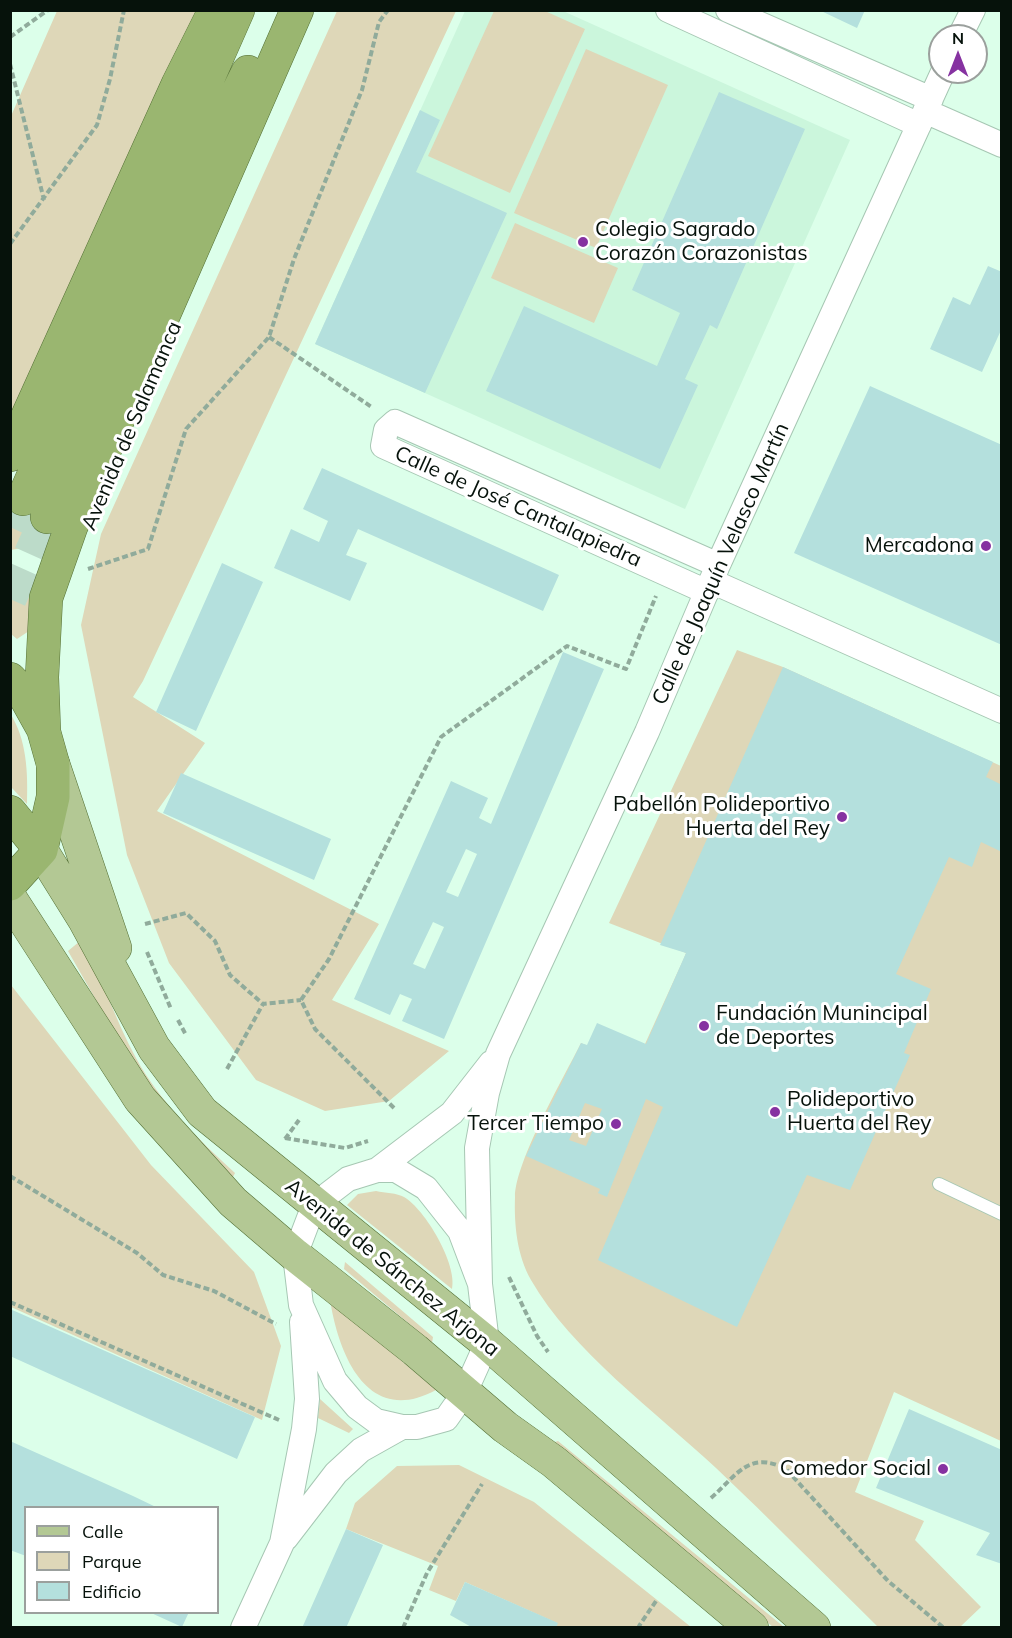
<!DOCTYPE html>
<meta charset="utf-8">
<style>
body{margin:0}
#map{position:relative;width:1012px;height:1638px;overflow:hidden;background:#dcffea;font-family:Mulish,sans-serif}
canvas{display:block}
.frame{position:absolute;inset:0;border:12px solid #06120b;pointer-events:none}
.legend{position:absolute;left:24px;top:1506px;width:195px;height:108px;box-sizing:border-box;background:#fff;border:2px solid #9ba09d;margin:0;padding:8px 10px;list-style:none;font-size:18px;color:#06120b}
.legend li{display:flex;align-items:center;gap:12px;height:30px}
.legend b{width:30px;border:2px solid #9ba09d}
.north{position:absolute;left:928px;top:24px;width:60px;height:60px;box-sizing:border-box;background:#fff;border:2px solid #9ba09d;border-radius:50%;rotate:0deg;font-size:16px;font-weight:700;line-height:24px;text-align:center;color:#06120b}
.north::after{content:'';display:block;margin:auto;width:21px;height:27px;background:#8632a1;clip-path:polygon(50% 0,100% 100%,50% 72%,0 100%)}
</style>
<div id="map">
<canvas width="1012" height="1638"></canvas>
<div class="frame"></div>
<ul class="legend">
<li><b style="height:8px;background:#b3c894"></b>Calle</li>
<li><b style="height:16px;background:#ded7b8"></b>Parque</li>
<li><b style="height:16px;background:#b4e0dd"></b>Edificio</li>
</ul>
<div class="north">N</div>
</div>
<script>
const ctx = document.querySelector('canvas').getContext('2d');
ctx.lineJoin = 'round';
function paint(path, color) {
  ctx.fillStyle = color;
  ctx.fill(path, 'evenodd');
}
function stroke(path, color, width, dash) {
  ctx.strokeStyle = color;
  ctx.lineWidth = width;
  ctx.lineCap = dash ? 'butt' : 'round';
  ctx.setLineDash(dash || []);
  ctx.stroke(path);
}
function drawText(font, color, halo, rows, align = 'center') {
  ctx.font = font + ' Mulish,sans-serif';
  ctx.lineWidth = 6;
  ctx.setLineDash([]);
  ctx.textBaseline = 'middle';
  ctx.strokeStyle = halo;
  ctx.fillStyle = color;
  for (const [text, x, y, turn = 0] of rows) {
    ctx.save();
    ctx.translate(x, y);
    ctx.rotate((+turn || 0) * Math.PI / 180);
    ctx.textAlign = isNaN(turn) ? turn : align;
    if (halo) ctx.strokeText(text, 0, 0);
    ctx.fillText(text, 0, 0);
    ctx.restore();
  }
}
const built = new Path2D(`
 M465 11H563L850 140 685 509 315 344Z`);
const green = new Path2D(`
 M57 11H196L11 416V116Z
 M337 11H456L143 681 133 697 205 743 157 811 379 924 332 1000 449 1051 389 1101 325 1111 256 1080 169 963 127 855 81 625 101 534Z
 M494 11H545L585 29 510 193 428 156Z
 M586 49 668 85 596 248 514 213Z
 M515 223 618 268 594 323 491 278Z
 M10 525H11L48 543 11 550Z
 M39 581 29 631 17 639 11 634 10 586Z
 M737 650 783 667 1001 766V1441L894 1392 855 1492 924 1521 915 1540 981 1607 960 1627H878C824 1574 771 1520 716 1468 657 1413 571 1350 531 1280 517 1255 514 1225 515 1197 515 1162 564 1077 581 1043L635 1066 684 958 686 953 609 923Z
 M10 713C27 740 28 773 27 804L11 787Z
 M80 941C103 978 115 1020 136 1058 160 1102 198 1139 235 1173L233 1177 173 1119 129 1058 68 951Z
 M11 985 151 1165 254 1272 281 1346 262 1420 11 1307Z
 M376 1191C385 1193 397 1193 404 1197 425 1209 458 1265 452 1289L347 1205 358 1194Z
 M345 1262 433 1337 432 1343 344 1269Z
 M330 1300 436 1390C368 1427 339 1356 330 1300Z
 M320 1399 353 1429 349 1433 318 1418Z
 M558 1441 784 1627H773L552 1447V1443Z
 M459 1465 534 1502 691 1627H556L557 1623 465 1582 456 1601 429 1590 438 1566 346 1529 355 1503 397 1466Z`);
const building = new Path2D(`
 M819 10H865L857 28Z
 M719 92 805 129 717 329 710 325 685 379 698 385 660 469 486 391 524 306 657 366 680 313 632 290Z
 M420 110 440 120 416 172 507 213 425 393 315 344Z
 M988 266 1002 272V328L982 372 930 349 953 297 970 305Z
 M870 386 1002 445V645L794 553Z
 M322 468 559 575 543 611 358 529 346 555 367 563 350 601 274 568 291 529 319 542 328 521 303 509Z
 M222 563 263 582 196 731 156 712Z
 M563 652 604 669 444 1039 402 1021 412 999 400 994 390 1015 354 999 451 781 488 798 479 818 491 824ZM466 849 477 854 458 897 446 892ZM433 922 444 927 425 969 413 964Z
 M783 667 993 762 986 777 1002 785V852L981 842 972 867 949 857 896 974 931 989 904 1053 910 1055 850 1190 807 1175 737 1327 598 1260 663 1107 646 1099 607 1197 598 1193 600 1189 526 1156 581 1043 587 1045 597 1023 646 1044 686 953 660 945ZM585 1103 602 1109 586 1146 569 1140Z
 M181 773 331 839 314 880 163 813Z
 M10 1309 255 1417 237 1459 10 1356Z
 M909 1409 1002 1450V1564L976 1555 990 1533 876 1488Z
 M10 1441 133 1496 158 1508H26V1556L10 1550Z
 M346 1529 383 1545 346 1628H302Z
 M465 1582 558 1623 556 1628H473L450 1615Z
 M149 1612H189L182 1627Z`);
const trunkTunnel = new Path2D(`
 M10 527 23 499
 M10 599 47 517`);
const path = new Path2D(`
 M10 37 48 10
 M10 64 44 200
 M10 244 97 125 110 79 124 10
 M269 337 373 408
 M88 569 148 549 186 429 269 337 294 259 362 90 379 22 388 10
 M145 924 186 913 215 941 230 975 263 1004
 M147 952 171 1009
 M178 1020 186 1035
 M227 1069 263 1004 301 1000
 M394 1108 315 1029 301 1000 329 959 441 737 567 646 626 669 656 596
 M285 1138 345 1148 368 1141
 M285 1139 299 1120
 M10 1176 137 1253 163 1275 214 1291 276 1324
 M509 1277 537 1336 548 1352
 M10 1302 279 1420
 M711 1498C737 1475 749 1450 786 1469L888 1581 944 1628
 M403 1628 427 1573 482 1484
 M641 1628 639 1626 656 1601`);
const service = new Path2D(`
 M939 1184 1002 1214`);
const minor = new Path2D(`
 M668 10 919 125
 M728 10 931 99
 M960 36 973 10
 M925 111 1002 145
 M711 581 1002 711
 M707 592 383 446 386 430 395 422 718 565
 M377 1170H396L426 1188 460 1231 480 1284 487 1343 465 1392 446 1419 417 1427H402L376 1421 357 1407 335 1381 301 1305 295 1255 314 1205 348 1179Z
 M377 1170 452 1113 491 1063
 M480 1284 477 1148 487 1093 498 1054 647 732 718 565 943 72
 M286 1538 336 1473 361 1450 402 1427
 M243 1628 282 1543 304 1429 307 1399 302 1322`);
const primary = new Path2D(`
 M53 764 115 948
 M41 850 84 919 154 1048 202 1112 487 1343 814 1628
 M10 898 140 1099 233 1202 295 1255 415 1350 505 1427 554 1462 752 1628`);
const trunk = new Path2D(`
 M10 455 178 84 215 10
 M23 499 238 10
 M47 517 220 128 248 72
 M10 679 23 693 42 727
 M10 812 41 850
 M10 884 41 850 53 797V764L44 732 42 677 46 598 71 527 297 10`);
const markers = [
 [583,242,6,"#8632a1"],
 [986,546,6,"#8632a1"],
 [842,817,6,"#8632a1"],
 [704,1026,6,"#8632a1"],
 [775,1112,6,"#8632a1"],
 [616,1124,6,"#8632a1"],
 [943,1469,6,"#8632a1"]
];
const poiNames = [
 ["Colegio Sagrado",595,230,"left"],
 ["Corazón Corazonistas",595,254,"left"],
 ["Mercadona",974,546],
 ["Pabellón Polideportivo",830,805],
 ["Huerta del Rey",830,829],
 ["Fundación Munincipal",716,1014,"left"],
 ["de Deportes",716,1038,"left"],
 ["Polideportivo",787,1100,"left"],
 ["Huerta del Rey",787,1124,"left"],
 ["Tercer Tiempo",604,1124],
 ["Comedor Social",931,1469]
];
const streetNames = [
 ["Avenida de Salamanca",132,426,-67],
 ["Calle de José Cantalapiedra",518,507,24],
 ["Calle de Joaquín Velasco Martín",721,564,-66],
 ["Avenida de Sánchez Arjona",392,1268,39]
];
paint(built, '#cbf6dc');
paint(green, '#ded7b8');
paint(building, '#b4e0dd');
stroke(trunkTunnel, '#bcdbc9', 33, [33, 16]);
stroke(service, '#a6c7b3', 14);
stroke(minor, '#a6c7b3', 26);
stroke(primary, '#557136', 34);
stroke(trunk, '#557136', 34);
stroke(path, '#90ab9b', 4, [6, 3]);
stroke(service, '#fff', 12);
stroke(minor, '#fff', 24);
stroke(primary, '#b3c894', 33);
stroke(trunk, '#9ab670', 33);
for (const [x, y, r, color] of markers) {
  const dot = new Path2D();
  dot.arc(x, y, r, 0, 2 * Math.PI);
  ctx.fillStyle = color;
  ctx.fill(dot);
  stroke(dot, '#fff', 2);
}
drawText('21px', '#06120b', '#fff', poiNames, 'right');
drawText('21px', '#06120b', '#fff', streetNames);
</script>
